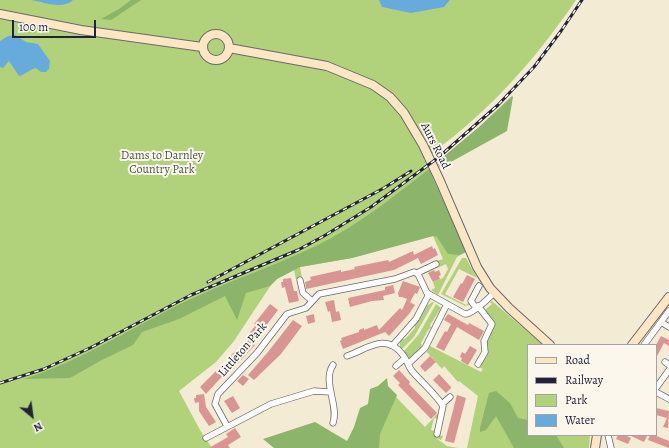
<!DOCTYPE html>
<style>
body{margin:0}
#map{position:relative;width:669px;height:448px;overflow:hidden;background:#f3ebd4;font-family:Alegreya,serif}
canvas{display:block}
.legend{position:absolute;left:527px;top:344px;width:130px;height:92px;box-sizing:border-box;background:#fbf7ec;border:1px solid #a4a2a5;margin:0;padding:5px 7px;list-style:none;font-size:12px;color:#22223b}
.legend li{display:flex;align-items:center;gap:8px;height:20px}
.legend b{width:20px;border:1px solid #a4a2a5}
.north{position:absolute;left:12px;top:396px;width:40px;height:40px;-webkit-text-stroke:3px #fbf7ec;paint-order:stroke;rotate:151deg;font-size:11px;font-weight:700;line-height:16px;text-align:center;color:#22223b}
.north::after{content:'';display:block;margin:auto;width:14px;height:18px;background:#22223b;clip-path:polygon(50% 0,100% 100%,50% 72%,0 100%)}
.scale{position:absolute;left:12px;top:20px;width:84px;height:18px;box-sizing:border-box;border:2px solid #22223b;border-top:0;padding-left:5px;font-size:12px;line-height:14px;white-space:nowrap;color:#22223b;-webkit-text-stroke:3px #fbf7ec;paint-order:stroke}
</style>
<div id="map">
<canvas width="669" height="448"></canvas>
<ul class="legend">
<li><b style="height:5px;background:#fce6c4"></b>Road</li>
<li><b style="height:5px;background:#22223b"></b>Railway</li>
<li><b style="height:11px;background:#b1d27a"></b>Park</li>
<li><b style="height:11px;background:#67abdc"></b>Water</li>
</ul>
<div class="north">N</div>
<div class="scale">100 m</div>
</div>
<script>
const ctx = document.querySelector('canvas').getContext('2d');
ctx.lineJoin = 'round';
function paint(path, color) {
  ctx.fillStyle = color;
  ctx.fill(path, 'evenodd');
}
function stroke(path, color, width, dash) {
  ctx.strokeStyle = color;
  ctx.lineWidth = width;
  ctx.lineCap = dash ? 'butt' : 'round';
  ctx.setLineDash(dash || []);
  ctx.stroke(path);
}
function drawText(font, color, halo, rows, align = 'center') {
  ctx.font = font + ' Alegreya,serif';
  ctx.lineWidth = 4;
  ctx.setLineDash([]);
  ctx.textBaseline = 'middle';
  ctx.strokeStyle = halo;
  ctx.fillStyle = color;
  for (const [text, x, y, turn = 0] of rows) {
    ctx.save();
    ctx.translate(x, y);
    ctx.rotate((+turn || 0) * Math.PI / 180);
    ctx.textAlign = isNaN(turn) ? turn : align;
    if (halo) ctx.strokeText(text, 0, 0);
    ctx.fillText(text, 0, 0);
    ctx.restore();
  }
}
const green = new Path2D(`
 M0 0H576C533 63 486 115 424 159L466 252 457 257 438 295 431 290 435 288 433 282 443 278 448 269 446 264 424 274 423 272 439 265 437 261 443 259 433 236 352 258 300 267 302 278 296 279 294 270 277 279 271 285 234 341 216 362 179 391 200 430 212 448H0Z
 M462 258H466L477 278 459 269 445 294 466 305 468 303 471 304 465 306 441 294Z
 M492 301 543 345H528V435H590L589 448H467L478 396 459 381 458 382 444 366 442 369 427 352 430 346 481 372 483 369 479 367 487 351V341L495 324 485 310 492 304 490 302Z
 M432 302H434L414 337 401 350 400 348V341L401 339H405L415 328V325L419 319 427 305H428Z
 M436 304 441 308 430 325 431 328 428 330 421 343 422 347 410 359 403 352 419 334Z
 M397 395 396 397 425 427 438 413V419L434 418 431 430 435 431 434 434 443 436 441 440 436 438 447 446 458 448H363L382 397Z`);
const forest = new Path2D(`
 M131 0H141L111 20 101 19 119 9Z
 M512 96 513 97 507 131 440 168 437 162 479 127Z
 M429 169 466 252 459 255 448 254 437 237 433 236 352 258 300 267 277 279 270 286 246 293 237 320 225 296 179 319 142 332 133 345 100 361 70 378 24 379C80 361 130 329 182 303 226 282 272 267 316 246 357 226 393 197 429 169Z
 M387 378 388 386 397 395 380 434 379 448H274L263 439 315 422 347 441 354 427 360 408 368 404 370 389 378 386Z
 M496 391 510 403 518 418 528 420V435H556L564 448H514L496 416 486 430 480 432V428L489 393Z`);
const water = new Path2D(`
 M31 0H73C63 10 43 2 31 0Z
 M379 0H450L444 7 411 13 382 7Z
 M15 35 26 42 38 44 50 61 49 69 46 72H41L36 68C29 70 26 74 19 76L9 61 3 68 0 67V41L8 36Z`);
const building = new Path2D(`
 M432 246 433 249 435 248 438 255 421 264 418 258 394 270 306 289 305 282 311 280 310 277 341 270V272L355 269 354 267 388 260 389 262 413 251 414 255Z
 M434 270 435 272 439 270 441 275 439 276 440 279 433 282 428 273Z
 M467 275 475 279 463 302 453 297 461 283 462 284Z
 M291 278 294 291H297L299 301 289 303 285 287 282 288 281 282H283V279Z
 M403 281 420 287 417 294 415 293 410 302 415 305 409 314 389 336 385 332 343 349 340 341 342 340 341 338 359 332V330L364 328V330L377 325 379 330 400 308 402 310 407 299 402 297H399L398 293Z
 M393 285 395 293 383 296 384 300 372 301 350 307 348 298 385 290V287Z
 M334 300 336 312 339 311 341 320 332 322 330 311 328 312 325 302Z
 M270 304 278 310 253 343 255 345 229 373 227 371 206 394 200 387 221 366 223 368 231 360 229 358 236 350 238 351 251 337 248 335 256 325 254 324Z
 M314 314 315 322 308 324 306 316Z
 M448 314 468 325 469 323 484 331 479 340 457 327 444 351 436 347 445 331 447 332 451 324 444 320Z
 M293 320 302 326 281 354 254 380 248 375 268 352Z
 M661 336 669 340V346L664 343 656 358V345Z
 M470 346 477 350 468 365 461 361 462 358 460 357 462 352 465 354Z
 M430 356 436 362 425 372 420 366Z
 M399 370 410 382 409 384 437 413 431 419 398 385 400 383 393 376Z
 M439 374 451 387V388L446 393 433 380Z
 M243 375 249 379 243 386 237 381Z
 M204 394 206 407 216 422 209 426 199 411V402L195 403 194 398H196V395Z
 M457 395 466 398 454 443 445 441Z
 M233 396 240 408 232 413 224 401Z
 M656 408 669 411 668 428 663 427 667 418 656 415Z
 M235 428 241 437 228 445 230 448H209L228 437 226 434Z
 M618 435H625L631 438 628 444 616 439Z
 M629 435H644L647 436 644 442Z
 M650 435H654L669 441V448L648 440Z`);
const street = new Path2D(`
 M417 273 436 264
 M300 280 303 293 312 301
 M476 308 471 301 479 286
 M661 322 669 327
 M393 345 416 319 429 294
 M644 345 669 311
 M347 356C368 349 385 332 403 355 407 360 408 366 412 371 422 383 435 393 443 406L437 434
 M665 362 669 365
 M408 364 425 348 447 304
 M478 364 485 352 484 341 492 324 478 306
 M396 366 405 358
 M656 388 669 370
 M656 392 669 399
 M442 404 450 397
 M333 423C339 405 322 382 333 365
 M227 426 215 404 218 394 257 353 287 314 306 308 319 294 395 279 414 272 418 274 427 293 465 314C473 314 488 299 494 293
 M608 435 611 448
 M206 438 271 404 314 391 331 392`);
const secondary = new Path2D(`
 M0 14 81 30 202 47
 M203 47a13 13 0 1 1 26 0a13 13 0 1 1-26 0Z
 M229 48 327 66 373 85 390 97 404 113 423 145 440 181 477 267 490 288 509 308 550 345
 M632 345 669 297
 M595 448 597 435`);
const rail = new Path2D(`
 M208 282 384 188 411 171
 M0 383 44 369 90 348 191 295 298 250 324 236 371 207 439 157 498 105 534 67 561 31 582 0`);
const streetNames = [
 ["Aurs Road",435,146,63],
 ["Littleton Park",243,350,-49]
];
const parkNames = [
 ["Dams to Darnley",162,156],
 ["Country Park",162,170]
];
paint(green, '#b1d27a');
paint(forest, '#8cb46a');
paint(water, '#67abdc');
paint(building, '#d99592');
stroke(street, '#6b6871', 7);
stroke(secondary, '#6b6871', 10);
stroke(street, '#fff', 5.5);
stroke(secondary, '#fce6c4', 8);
stroke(rail, '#22223b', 3);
stroke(rail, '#fbf7ec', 1.5, [4.5]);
drawText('12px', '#22223b', '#fbf7ec', streetNames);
drawText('12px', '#4d574e', '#fbf7ec', parkNames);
</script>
